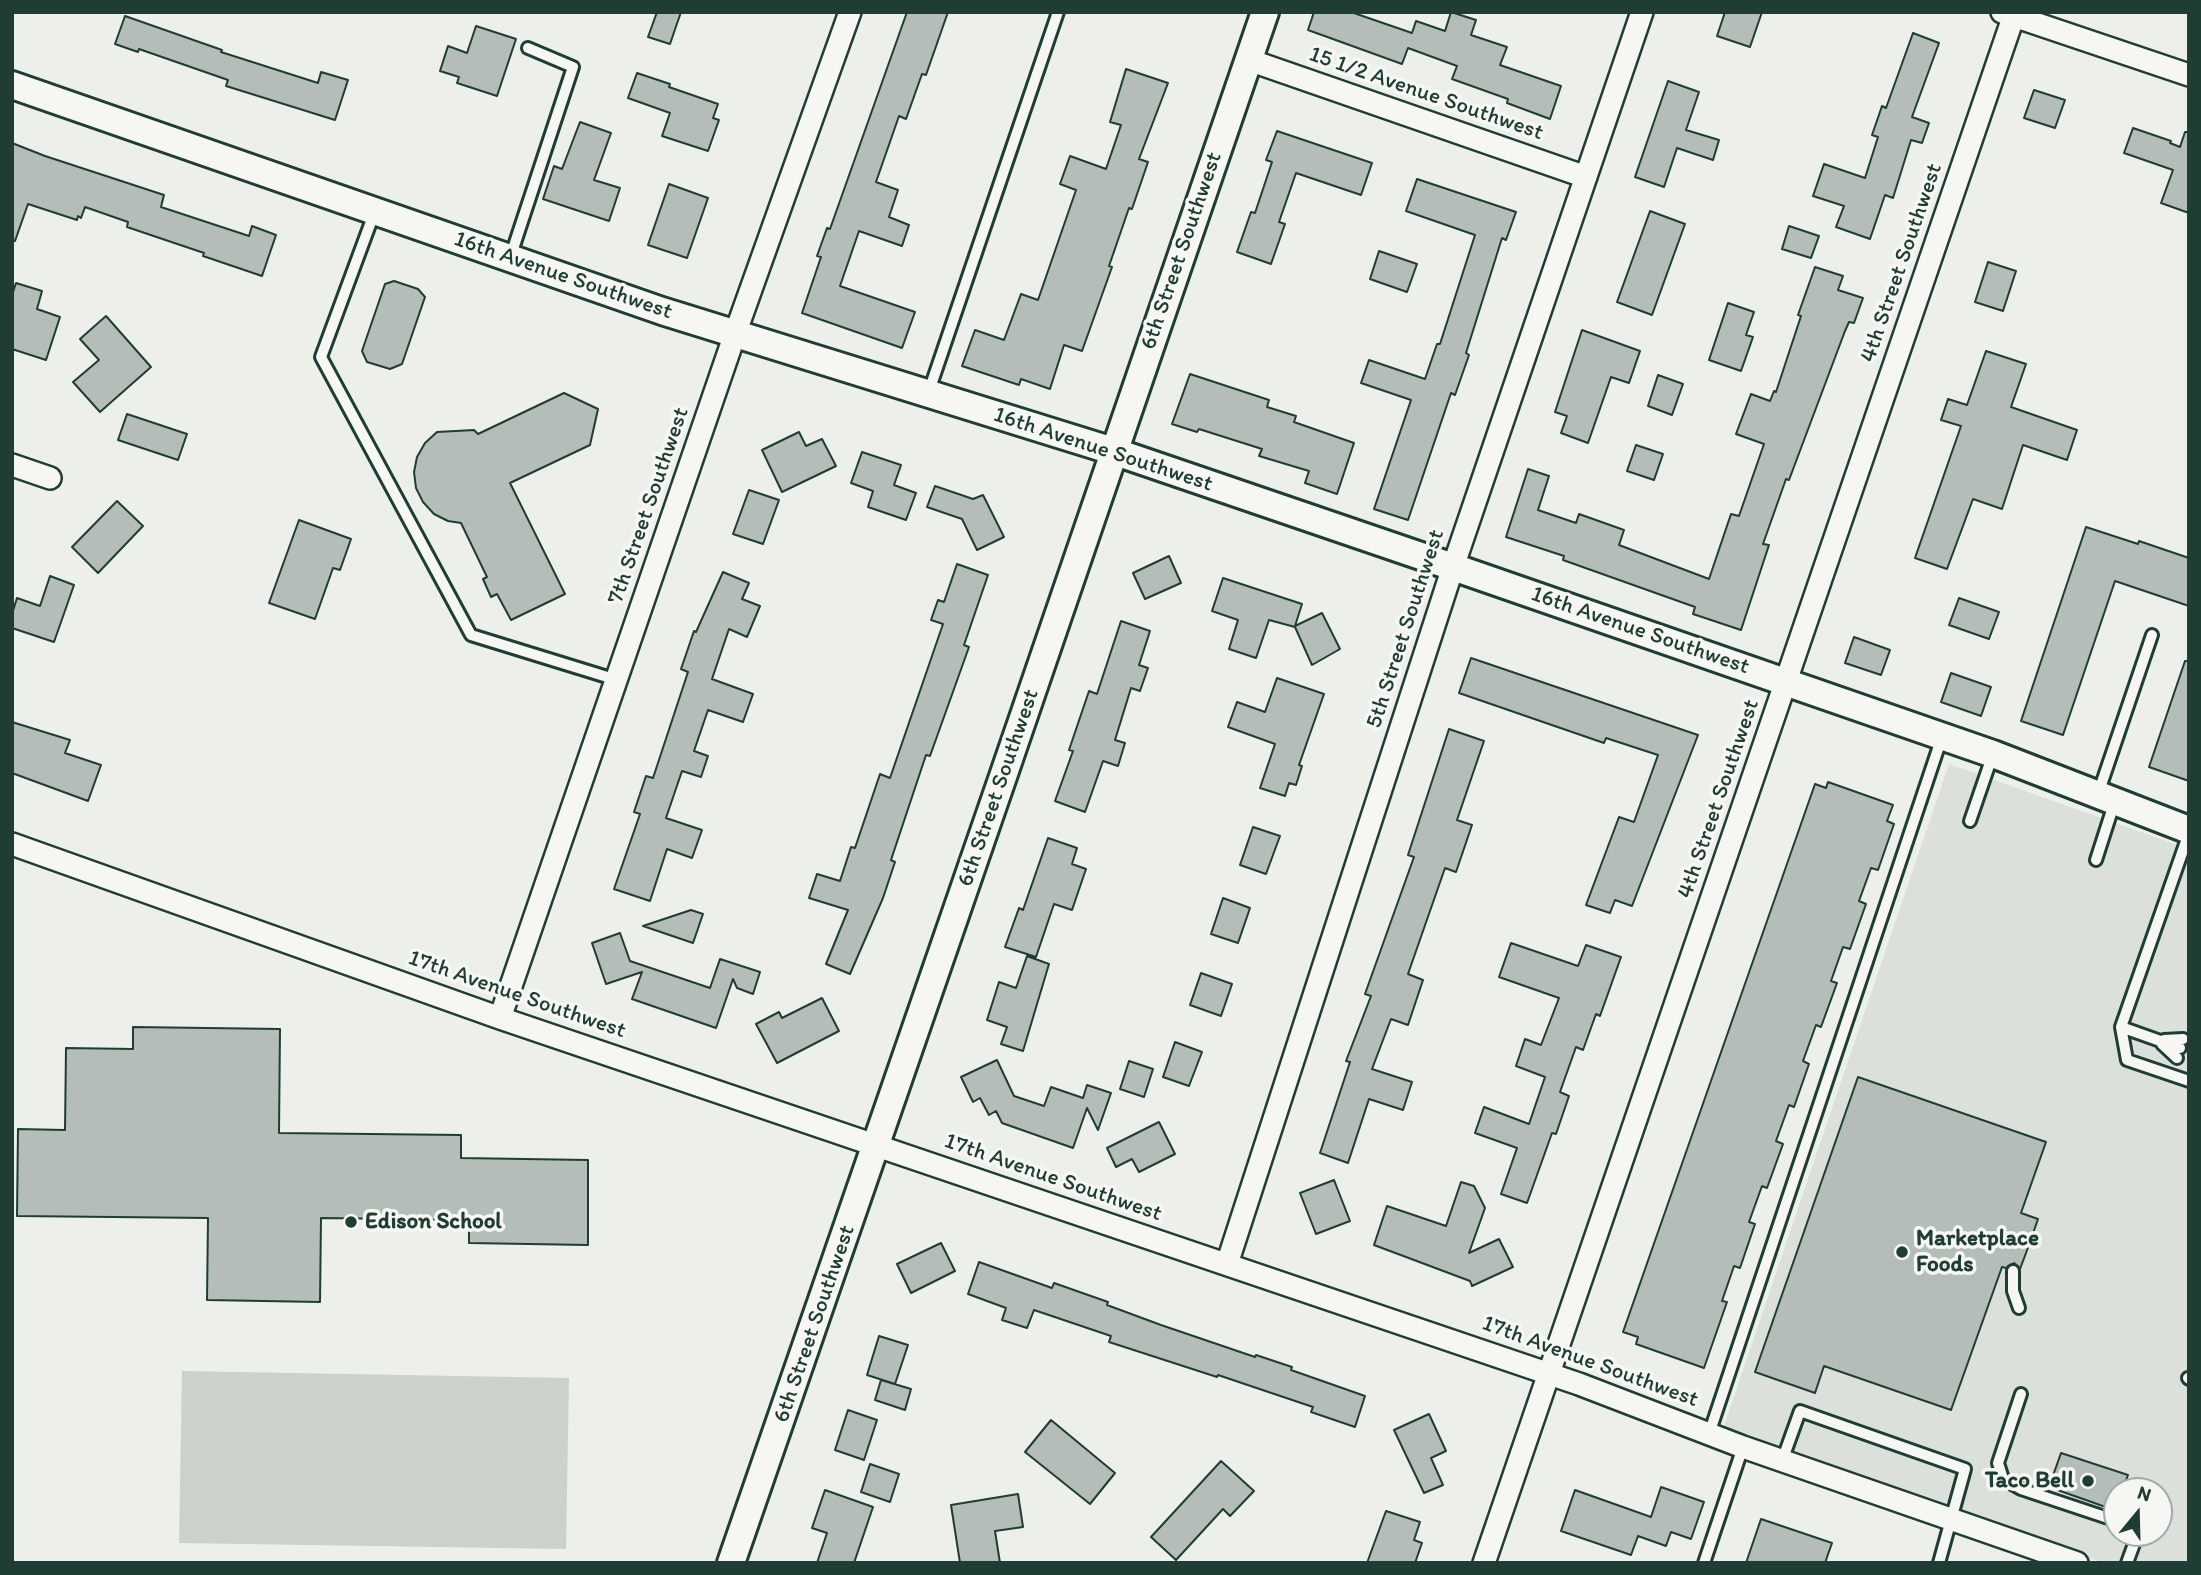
<!DOCTYPE html>
<style>
body{margin:0}
#map{position:relative;width:2201px;height:1575px;overflow:hidden;background:#edefea;font-family:Itim,sans-serif}
canvas{display:block}
.frame{position:absolute;inset:0;border:14px solid #1f3d34;pointer-events:none}
.north{position:absolute;left:2103px;top:1477px;width:70px;height:70px;box-sizing:border-box;background:#f6f6f2;border:2px solid #a0aca6;border-radius:50%;rotate:19deg;font-size:19px;font-weight:700;line-height:28px;text-align:center;color:#1f3d34}
.north::after{content:'';display:block;margin:auto;width:24px;height:32px;background:#1f3d34;clip-path:polygon(50% 0,100% 100%,50% 72%,0 100%)}
</style>
<div id="map">
<canvas width="2201" height="1575"></canvas>
<div class="frame"></div>
<div class="north">N</div>
</div>
<script>
const ctx = document.querySelector('canvas').getContext('2d');
ctx.lineJoin = 'round';
function paint(path, color) {
  ctx.fillStyle = color;
  ctx.fill(path, 'evenodd');
}
function stroke(path, color, width, dash) {
  ctx.strokeStyle = color;
  ctx.lineWidth = width;
  ctx.lineCap = dash ? 'butt' : 'round';
  ctx.setLineDash(dash || []);
  ctx.stroke(path);
}
function drawText(font, color, halo, rows, align = 'center') {
  ctx.font = font + ' Itim,sans-serif';
  ctx.lineWidth = 7;
  ctx.setLineDash([]);
  ctx.textBaseline = 'middle';
  ctx.strokeStyle = halo;
  ctx.fillStyle = color;
  for (const [text, x, y, turn = 0] of rows) {
    ctx.save();
    ctx.translate(x, y);
    ctx.rotate((+turn || 0) * Math.PI / 180);
    ctx.textAlign = isNaN(turn) ? turn : align;
    if (halo) ctx.strokeText(text, 0, 0);
    ctx.fillText(text, 0, 0);
    ctx.restore();
  }
}
const built = new Path2D(`
 M1949 764 2189 849V1563H2104L1723 1429ZM2117 1491H2159V1533H2117Z`);
const green = new Path2D(`
 M182 1371 569 1378 566 1549 179 1543Z`);
const building = new Path2D(`
 M657 12H681L670 44 648 37Z
 M907 12H948L926 75 922 74 906 119 899 116 876 182 898 190 889 217 909 225 902 246 859 231 840 286 915 312 902 348 802 313 821 257 817 256 827 228 830 229Z
 M1314 12H1351L1412 33 1416 21 1445 31 1451 12 1476 20 1471 35 1507 47 1500 65 1561 86 1550 119 1507 103 1508 99 1452 79 1457 66 1408 48 1402 64 1308 30Z
 M1725 12H1762L1750 47 1717 36Z
 M125 16 222 50 221 52 318 83 321 72 348 80 335 120 226 86 228 80 139 49 138 52 115 44Z
 M476 26 516 39 497 96 457 83 459 77 440 71 448 46 467 53Z
 M1913 33 1939 43 1912 117 1929 123 1922 143 1911 140 1893 198 1885 195 1870 239 1836 227 1844 206 1813 196 1824 164 1865 178 1878 137 1872 135 1882 106 1886 108Z
 M1126 69 1168 83 1139 159 1148 162 1132 209 1129 208 1109 266 1112 267 1082 351 1064 345 1050 389 1021 379 1019 385 962 366 975 330 1004 340 1021 294 1038 300 1076 190 1060 184 1070 156 1106 169 1121 125 1110 122Z
 M637 73 670 84 669 87 718 104 713 118 719 120 708 151 662 136 670 113 628 98Z
 M1668 81 1699 92 1686 130 1719 140 1713 160 1677 148 1664 187 1635 177Z
 M2034 90 2065 100 2055 128 2024 118Z
 M580 122 611 133 594 180 620 188 609 221 543 199 554 166 562 169Z
 M2133 128 2171 141 2170 143 2180 147 2185 132H2189V213L2161 203 2173 170 2124 153Z
 M1277 131 1372 163 1361 195 1296 173 1279 222 1285 224 1271 264 1237 252 1251 212 1255 213 1272 162 1266 160Z
 M12 143 45 156 164 195 161 207 249 236 252 226 276 235 262 276 203 256 204 253 127 227 128 222 85 207 81 218 78 216 77 220 28 204 15 241 12 240Z
 M1417 179 1516 212 1506 240 1502 238 1466 353 1469 355 1455 395 1451 393 1408 520 1374 509 1411 400 1361 383 1369 360 1425 379 1437 344H1440L1475 235 1406 211Z
 M669 184 708 198 687 258 648 245Z
 M1650 211 1685 224 1652 315 1617 302Z
 M1789 226 1819 236 1811 258 1782 249Z
 M1379 251 1417 264 1407 292 1370 279Z
 M1988 262 2016 271 2003 311 1975 302Z
 M1815 267 1843 276 1838 290 1863 298 1854 323 1849 322 1845 331 1789 480 1786 479 1763 544 1769 545 1741 630 1693 614 1695 607 1563 560 1564 556 1506 537 1528 469 1549 476 1538 510 1576 523 1579 514 1624 530 1619 545 1709 579 1731 514 1739 516 1764 444 1736 434 1751 394 1770 401 1774 391 1776 392 1801 316 1798 315Z
 M394 281 418 289 425 297 402 364 390 369 367 362 362 351 385 284Z
 M16 283 42 291 37 309 60 317 46 360 12 349V295Z
 M1728 303 1754 312 1746 335 1753 337 1741 371 1709 360Z
 M106 316 151 367 100 412 73 382 99 360 80 339Z
 M1582 330 1640 351 1629 383 1611 377 1588 443 1561 433 1567 416 1555 412Z
 M1986 351 2026 364 2011 407 2077 430 2067 460 2023 445 2002 509 1973 499 1947 569 1915 558 1961 426 1941 420 1948 399 1967 405Z
 M1190 374 1269 400 1267 407 1296 416 1294 422 1354 443 1337 494 1305 483 1309 471 1259 456 1262 449 1199 429 1197 432 1172 424Z
 M1658 375 1683 384 1672 415 1648 406Z
 M564 393 598 409 590 445 510 483 565 594 511 620 497 594 491 597 483 579 487 577 461 523 448 521 434 514 423 502 416 488 414 472 417 457 425 443 437 432 474 430 478 434Z
 M127 414 187 434 178 460 118 440Z
 M799 432 806 446 822 439 836 466 782 492 762 450Z
 M1636 445 1663 454 1654 480 1627 471Z
 M862 452 901 465 894 485 916 493 906 520 868 507 873 491 851 483Z
 M935 486 973 499 983 495 1004 537 977 550 962 519 927 507Z
 M749 490 779 500 763 544 733 534Z
 M117 501 143 526 98 573 72 547Z
 M299 520 351 539 340 570 333 568 315 619 269 603Z
 M2086 527 2138 544 2139 541 2189 558V606L2115 581 2063 735 2021 721Z
 M1169 556 1181 583 1145 599 1133 573Z
 M957 564 988 575 964 645 969 647 930 756 926 755 891 860 895 862 883 898 850 974 826 964 848 910 809 898 817 874 840 881 851 847 855 848 880 774 890 778 943 624 931 620 938 600 944 602Z
 M723 572 749 583 742 599 760 606 747 637 729 629 712 679 753 694 743 722 708 710 694 751 708 756 701 777 682 771 666 818 702 830 692 858 667 849 650 901 614 889 640 814 634 812 646 776 653 778 688 672 681 669 694 631 696 632Z
 M50 576 74 585 54 642 12 628V614L17 598 40 606Z
 M1223 578 1302 604 1295 626 1322 613 1340 649 1312 665 1295 627 1269 620 1256 658 1229 649 1238 620 1212 611Z
 M1959 598 1999 612 1989 639 1949 625Z
 M1121 621 1150 631 1139 665 1148 668 1140 691 1131 688 1115 740 1125 743 1118 766 1103 761 1085 812 1055 801 1073 751 1069 750 1089 691 1097 694Z
 M1854 637 1890 650 1881 675 1845 663Z
 M1471 658 1698 735 1632 906 1615 900 1610 913 1586 905 1619 817 1634 822 1658 755 1606 738 1604 743 1459 693Z
 M2185 661H2189V781L2149 767Z
 M1951 673 1991 687 1981 716 1941 702Z
 M1277 678 1324 694 1299 765 1302 766 1296 785 1289 783 1285 796 1260 788 1275 744 1228 727 1237 702 1265 712Z
 M12 722 70 740 65 753 101 765 88 801 12 773Z
 M1449 729 1484 741 1457 820 1472 825 1456 872 1445 868 1408 974 1423 980 1408 1025 1391 1019 1372 1069 1412 1082 1403 1110 1369 1099 1348 1163 1320 1153 1350 1062 1346 1061 1371 996 1365 994 1414 857 1408 855Z
 M1828 782 1893 805 1887 821 1894 824 1878 870 1871 868 1859 901 1866 904 1850 949 1843 947 1831 981 1837 983 1821 1027 1816 1025 1803 1061 1809 1064 1794 1107 1789 1105 1776 1141 1783 1144 1767 1188 1762 1186 1749 1222 1755 1224 1740 1268 1734 1266 1722 1301 1727 1302 1704 1368 1636 1344 1638 1337 1623 1332 1815 784 1826 788Z
 M1253 827 1280 836 1266 874 1240 865Z
 M1048 838 1077 848 1072 864 1086 869 1072 910 1054 904 1036 957 1005 947 1019 908 1023 910Z
 M1223 898 1250 908 1238 943 1211 934Z
 M691 910 703 914 693 943 643 926Z
 M620 933 630 961 710 988 720 959 760 972 753 994 737 988 733 979 716 1028 632 999 642 972 606 984 592 943Z
 M1511 943 1578 966 1586 945 1621 957 1600 1016 1596 1014 1583 1050 1576 1047 1560 1092 1569 1096 1556 1134 1552 1133 1527 1203 1501 1194 1517 1148 1475 1133 1484 1107 1529 1124 1545 1077 1516 1066 1525 1039 1541 1045 1559 998 1499 977Z
 M1027 956 1049 964 1023 1051 1001 1044 1007 1027 987 1020 999 982 1016 988Z
 M1201 973 1232 984 1221 1016 1190 1005Z
 M822 998 839 1031 777 1063 756 1024 779 1012 782 1018Z
 M133 1027 280 1029 279 1133 461 1135V1158L588 1160V1245L469 1243V1220L321 1218 320 1302 207 1300 208 1218 17 1216 18 1129 65 1130 66 1048 133 1049Z
 M1175 1042 1202 1052 1189 1086 1163 1077Z
 M997 1060 1014 1096 1044 1106 1051 1087 1083 1098 1087 1085 1111 1093 1098 1130 1087 1108 1073 1148 1002 1123 996 1111 989 1115 980 1098 973 1102 961 1077Z
 M1129 1061 1153 1069 1144 1097 1120 1089Z
 M1858 1077 2046 1142 2021 1213 2038 1219 2029 1245 2020 1269 2014 1263 2006 1268 2002 1267 1951 1410 1824 1366 1815 1393 1755 1372Z
 M1159 1122 1175 1154 1139 1172 1132 1159 1116 1167 1107 1148Z
 M1334 1180 1350 1221 1316 1234 1300 1193Z
 M1461 1182 1474 1186 1485 1208 1469 1253 1499 1239 1513 1267 1472 1286 1470 1281 1374 1245 1387 1206 1446 1226Z
 M941 1243 955 1271 911 1293 897 1264Z
 M979 1262 1052 1288 1054 1283 1108 1302 1107 1305 1161 1325 1255 1357 1256 1355 1292 1367 1291 1370 1365 1396 1355 1427 1311 1412 1313 1407 1218 1375 1217 1377 1109 1342 1111 1336 1034 1310 1027 1328 1002 1320 1006 1308 968 1294Z
 M879 1336 908 1345 895 1384 867 1375Z
 M881 1380 911 1389 905 1410 875 1400Z
 M848 1410 877 1420 864 1460 835 1450Z
 M1429 1414 1446 1451 1431 1458 1443 1485 1424 1493 1394 1430Z
 M1051 1420 1115 1473 1090 1504 1025 1452Z
 M2061 1453 2128 1475 2122 1491H2117V1511L2049 1487Z
 M1221 1461 1254 1491 1230 1516 1223 1509 1176 1560 1151 1537Z
 M870 1464 899 1474 890 1502 861 1492Z
 M1661 1487 1704 1502 1691 1539 1671 1532 1666 1546 1638 1536 1631 1555 1561 1531 1575 1490 1651 1517Z
 M825 1490 873 1507 854 1563H817L827 1533 812 1528Z
 M1018 1494 1023 1527 995 1531 1000 1563H960L951 1505Z
 M1386 1511 1420 1522 1414 1540 1422 1543 1415 1563H1367Z
 M1761 1519 1832 1543 1825 1563H1746Z`);
const service = new Path2D(`
 M375 211 321 357 471 635 617 680
 M510 258 573 67 528 48
 M928 394 1058 12
 M2098 794 2152 635
 M1970 821 1993 754
 M2189 833 2121 1027 2127 1060 2189 1081
 M2096 860 2115 801
 M2121 1027 2180 1048
 M2164 1040 2183 1039
 M2162 1044 2177 1058
 M2013 1271V1291L2019 1308
 M2188 1378 2189 1379
 M2021 1394 1998 1463 2003 1479 2021 1489 2117 1521
 M1709 1434 1942 737
 M1782 1461 1800 1411 1965 1469 1939 1563
 M1704 1563 1743 1447
 M2127 1563 2138 1533`);
const minor = new Path2D(`
 M2002 12 2189 75
 M1249 60 1586 177
 M12 465 50 478
 M12 844 500 1018 1579 1384 1743 1447 2077 1563
 M500 1018 735 334 850 12
 M1227 1264 1453 567 1642 12
 M1484 1563 2015 12`);
const tertiary = new Path2D(`
 M12 85 662 311 1113 451 1453 567 1993 754 2189 830
 M731 1563C913 1047 1086 529 1265 12`);
const markers = [
 [351,1222,7,"#1f3d34"],
 [1902,1252,7,"#1f3d34"],
 [2088,1481,7,"#1f3d34"]
];
const streetNames = [
 ["15 1/2 Avenue Southwest",1426,94,19],
 ["6th Street Southwest",1182,251,-71],
 ["4th Street Southwest",1902,263,-71],
 ["16th Avenue Southwest",563,276,19],
 ["16th Avenue Southwest",1103,450,18],
 ["7th Street Southwest",649,506,-71],
 ["5th Street Southwest",1406,629,-72],
 ["16th Avenue Southwest",1640,631,19],
 ["6th Street Southwest",999,788,-71],
 ["4th Street Southwest",1719,799,-71],
 ["17th Avenue Southwest",517,995,19],
 ["17th Avenue Southwest",1053,1178,19],
 ["6th Street Southwest",815,1324,-71],
 ["17th Avenue Southwest",1590,1362,20]
];
const poiNames = [
 ["Edison School",365,1222],
 ["Marketplace",1916,1239],
 ["Foods",1916,1265],
 ["Taco Bell",2074,1481,"right"]
];
paint(built, '#dce0db');
paint(green, '#cbd2cc');
paint(building, '#b4bdb8');
stroke(building, '#1f3d34', 2);
stroke(service, '#1f3d34', 16);
stroke(minor, '#1f3d34', 26);
stroke(tertiary, '#1f3d34', 32);
stroke(service, '#f6f6f2', 10);
stroke(minor, '#f6f6f2', 21);
stroke(tertiary, '#f6f6f2', 26);
for (const [x, y, r, color] of markers) {
  const dot = new Path2D();
  dot.arc(x, y, r, 0, 2 * Math.PI);
  ctx.fillStyle = color;
  ctx.fill(dot);
  stroke(dot, '#f6f6f2', 2.5);
}
drawText('23px', '#1f3d34', '#f6f6f2', streetNames);
drawText('bold 23px', '#1f3d34', '#f6f6f2', poiNames, 'left');
</script>
